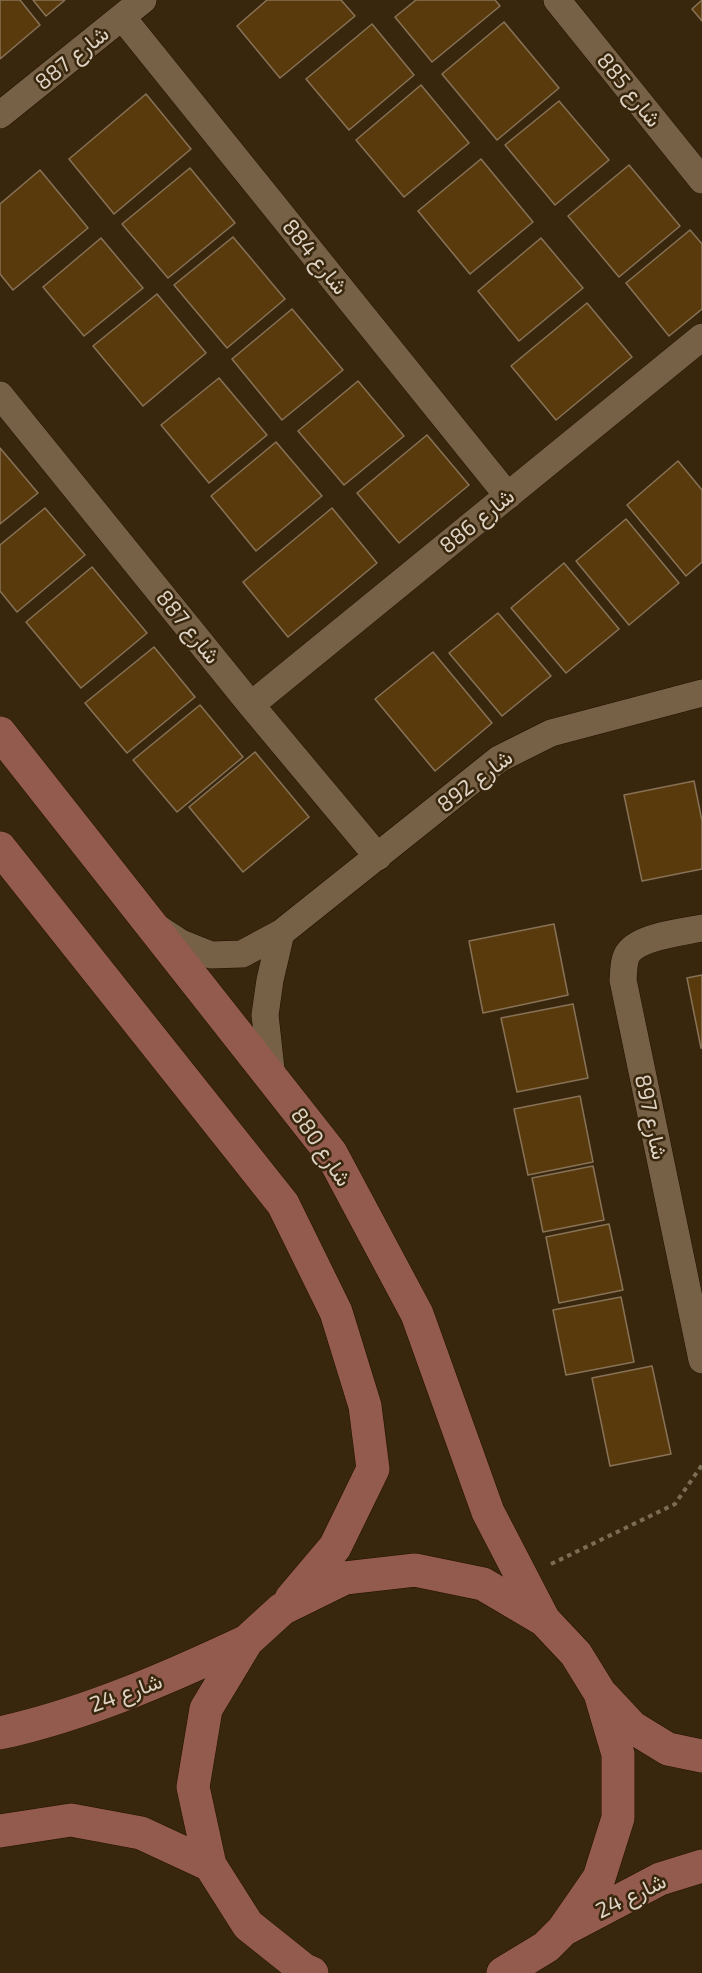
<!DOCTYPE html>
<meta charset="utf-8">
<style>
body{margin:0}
canvas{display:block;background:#39270d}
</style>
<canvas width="702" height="1973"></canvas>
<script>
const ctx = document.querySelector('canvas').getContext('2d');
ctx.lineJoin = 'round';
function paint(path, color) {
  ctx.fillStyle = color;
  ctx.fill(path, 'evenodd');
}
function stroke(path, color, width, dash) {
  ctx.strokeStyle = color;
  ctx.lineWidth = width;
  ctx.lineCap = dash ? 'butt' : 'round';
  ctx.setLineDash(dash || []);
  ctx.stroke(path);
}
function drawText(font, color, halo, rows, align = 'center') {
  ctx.font = font + ' "Exo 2",Vazirmatn,sans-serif';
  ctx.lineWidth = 5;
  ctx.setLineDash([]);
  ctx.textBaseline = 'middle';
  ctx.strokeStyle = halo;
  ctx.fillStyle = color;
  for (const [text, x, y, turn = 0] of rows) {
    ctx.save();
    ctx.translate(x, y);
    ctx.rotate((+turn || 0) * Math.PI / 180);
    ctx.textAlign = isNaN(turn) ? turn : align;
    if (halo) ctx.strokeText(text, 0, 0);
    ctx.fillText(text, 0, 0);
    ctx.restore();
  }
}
const building = new Path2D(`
 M0 0H20L40 25 0 59Z
 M33 0H65L46 16Z
 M267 0H341L355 16 280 78 237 26Z
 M416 0H495L500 6 432 62 395 17Z
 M702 0V21L692 9Z
 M504 22 559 88 497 140 442 74Z
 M372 24 414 75 349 130 306 79Z
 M421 85 469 143 404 197 356 140Z
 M146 94 191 149 114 214 69 159Z
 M559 101 609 160 555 205 505 145Z
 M481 159 533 222 470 274 418 211Z
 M629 165 680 226 619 277 568 216Z
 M190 168 235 223 168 278 122 224Z
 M40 170 88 228 13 290 0 274V204Z
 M690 230 702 244V309L669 336 626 283Z
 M233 237 285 299 227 348 174 285Z
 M101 238 143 288 84 336 43 287Z
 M541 238 583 288 519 341 478 291Z
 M157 294 206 353 143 406 93 346Z
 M587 303 632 357 556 420 511 366Z
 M292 309 343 370 282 420 232 359Z
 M219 378 267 435 209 483 161 425Z
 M358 381 404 436 344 485 298 431Z
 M427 435 469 485 399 543 357 493Z
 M276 442 322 496 256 551 211 496Z
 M0 448 38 493 0 524Z
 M678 461 702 490V562L686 576 627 505Z
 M45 508 85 555 17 612 0 591V545Z
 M332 508 377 563 288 637 243 582Z
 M626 519 679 583 629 625 576 561Z
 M564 563 619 629 566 673 511 608Z
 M92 567 147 633 81 688 26 622Z
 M498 613 551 676 502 716 449 653Z
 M154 647 195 697 127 753 85 703Z
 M433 652 492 723 435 771 375 699Z
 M200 705 243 757 177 812 133 760Z
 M255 752 309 817 243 872 189 807Z
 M694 781 702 821V869L642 881 624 795Z
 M554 924 568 995 483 1013 469 941Z
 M702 975V1048H701L687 978Z
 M573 1004 588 1078 517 1092 501 1018Z
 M580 1096 593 1162 528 1175 514 1109Z
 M593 1166 604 1220 543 1232 532 1178Z
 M609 1224 623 1290 559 1303 546 1237Z
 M621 1297 634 1362 566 1375 553 1310Z
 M652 1366 671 1454 610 1466 592 1378Z`);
const path = new Path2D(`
 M551 1564 675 1504 702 1465`);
const street = new Path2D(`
 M557 0 702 180
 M122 17 508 496
 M0 115 143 0
 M0 395 251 705 378 857
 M251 705 702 337
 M158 928 181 943 211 955 242 954 281 933 499 759 551 733 702 693
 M702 928C683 932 641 936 629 952 623 959 624 972 623 980L702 1360
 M272 1078 265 1015 270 980 281 933`);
const secondary = new Path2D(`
 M0 733 331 1153 417 1314 488 1512 544 1620
 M0 848 283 1204 336 1312 365 1406 373 1469 335 1547 291 1599
 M604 1697 632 1727 668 1749 702 1756
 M0 1733C86 1714 168 1678 247 1641
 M0 1831 71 1820 141 1833 210 1865
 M567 1928 660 1879 702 1866
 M312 1973 303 1969 248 1925 210 1865 193 1787 206 1709 247 1641 282 1609 345 1578 415 1570 483 1584 544 1620 576 1654 600 1693 618 1754V1818L599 1878 563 1930 546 1947 503 1973`);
const streetNames = [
 ["شارع 887",72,58,-39],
 ["شارع 885",629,90,51],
 ["شارع 884",315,257,51],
 ["شارع 886",477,521,-39],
 ["شارع 887",188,627,51],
 ["شارع 892",475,781,-37],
 ["شارع 897",651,1117,78],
 ["شارع 880",321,1147,56],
 ["شارع 24",126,1693,-20],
 ["شارع 24",631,1896,-26]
];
paint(building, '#583a0c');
stroke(building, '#887257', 1.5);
stroke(street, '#200f00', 28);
stroke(secondary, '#200f00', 34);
stroke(path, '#7b6c56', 4, [4.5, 4.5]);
stroke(street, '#766147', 27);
stroke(secondary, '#935b4e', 33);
drawText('22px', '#ddd2c3', '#39270d', streetNames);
</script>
